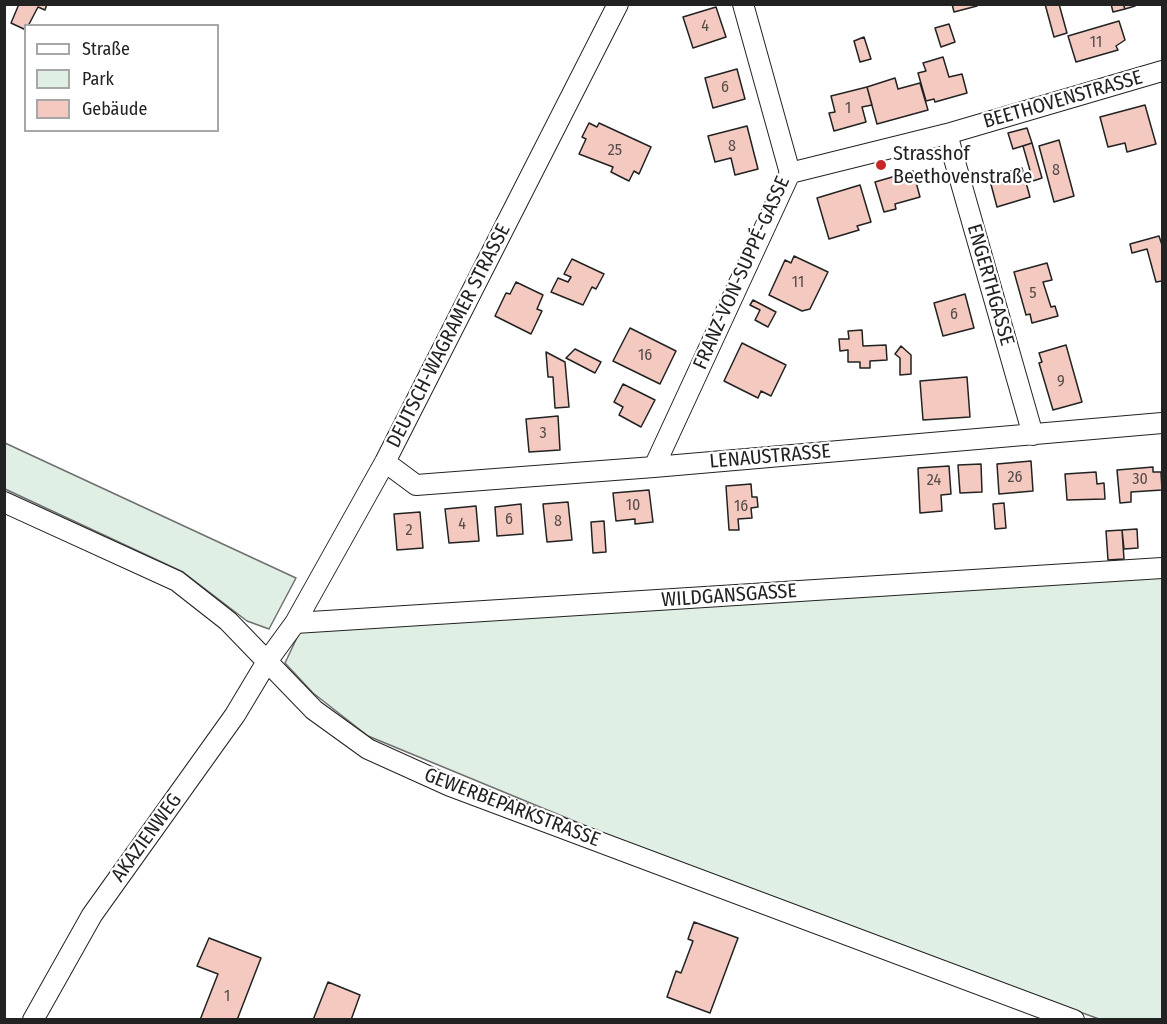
<!DOCTYPE html>
<meta charset="utf-8">
<style>
body{margin:0}
#map{position:relative;width:1167px;height:1024px;overflow:hidden;background:#fff;font-family:"Fira Sans Condensed",sans-serif}
canvas{display:block}
.frame{position:absolute;inset:0;border:6px solid #222;pointer-events:none}
.legend{position:absolute;left:24px;top:24px;width:195px;height:108px;box-sizing:border-box;background:#fff;border:2px solid #a7a7a7;margin:0;padding:8px 10px;list-style:none;font-size:18px;color:#222}
.legend li{display:flex;align-items:center;gap:12px;height:30px}
.legend b{width:30px;border:2px solid #a7a7a7}
</style>
<div id="map">
<canvas width="1167" height="1024"></canvas>
<div class="frame"></div>
<ul class="legend">
<li><b style="height:8px;background:#fff"></b>Straße</li>
<li><b style="height:16px;background:#e0efe3"></b>Park</li>
<li><b style="height:16px;background:#f3c9c0"></b>Gebäude</li>
</ul>
</div>
<script>
const ctx = document.querySelector('canvas').getContext('2d');
ctx.lineJoin = 'round';
function paint(path, color) {
  ctx.fillStyle = color;
  ctx.fill(path, 'evenodd');
}
function stroke(path, color, width, dash) {
  ctx.strokeStyle = color;
  ctx.lineWidth = width;
  ctx.lineCap = dash ? 'butt' : 'round';
  ctx.setLineDash(dash || []);
  ctx.stroke(path);
}
function drawText(font, color, halo, rows, align = 'center') {
  ctx.font = font + ' "Fira Sans Condensed",sans-serif';
  ctx.lineWidth = 4.5;
  ctx.setLineDash([]);
  ctx.textBaseline = 'middle';
  ctx.strokeStyle = halo;
  ctx.fillStyle = color;
  for (const [text, x, y, turn = 0] of rows) {
    ctx.save();
    ctx.translate(x, y);
    ctx.rotate((+turn || 0) * Math.PI / 180);
    ctx.textAlign = isNaN(turn) ? turn : align;
    if (halo) ctx.strokeText(text, 0, 0);
    ctx.fillText(text, 0, 0);
    ctx.restore();
  }
}
const green = new Path2D(`
 M5 443 296 578 269 629 247 621 183 572 5 489Z
 M1162 565V1019H1099L683 866 368 736 313 693 285 663 302 627Z`);
const building = new Path2D(`
 M19 4H47L45 10 38 7 26 30 11 23Z
 M952 4H976L977 6 954 12Z
 M1045 4H1059L1067 33 1054 37Z
 M1111 4H1123L1125 9 1113 12Z
 M1123 4H1134L1135 6 1125 9Z
 M716 7 726 37 693 48 683 17Z
 M1119 21 1125 40 1116 46 1118 50 1076 62 1068 36Z
 M949 24 955 42 941 47 935 28Z
 M864 37 871 59 860 62 854 41Z
 M943 57 949 77 962 74 967 93 935 102 934 99 926 101 918 73 926 71 923 63Z
 M737 69 745 99 713 108 705 78Z
 M895 78 898 89 920 83 928 110 877 124 867 87Z
 M867 87 872 105 862 107 866 122 834 131 829 113 835 112 831 96Z
 M1145 105 1156 144 1127 152 1125 143 1108 147 1100 117Z
 M589 123 597 127 599 123 651 147 639 174 634 171 629 181 611 172 613 167 579 154 586 139 582 137Z
 M747 126 758 169 735 175 731 158 715 162 708 136Z
 M1027 128 1032 143 1013 149 1008 133Z
 M1059 140 1074 196 1054 202 1039 146Z
 M1032 143 1042 178 1033 181 1023 146Z
 M1022 168 1030 197 997 207 989 177Z
 M913 171 920 197 895 204 896 209 884 212 875 182Z
 M860 185 871 222 857 226 859 230 829 239 817 198Z
 M1159 236 1162 245V281L1156 282 1147 249 1132 253 1130 244Z
 M794 256 828 272 810 309 802 311 769 295 785 260 791 263Z
 M572 259 604 274 596 289 592 287 583 305 551 292 558 278 568 282 571 277 564 274Z
 M1047 263 1052 280 1043 282 1051 307 1055 306 1058 316 1032 323 1030 314 1026 315 1014 272Z
 M516 282 543 295 537 309 542 311 531 334 495 316 506 293 510 294Z
 M965 294 974 328 943 336 934 303Z
 M753 300 776 312 768 327 755 320 760 310 750 305Z
 M630 328 676 351 660 384 613 361Z
 M862 330 863 346 886 345 887 360 870 361V368H860V362H848V350L840 351 839 339H849L848 331Z
 M742 343 786 365 771 396 761 391 758 398 724 381Z
 M1066 345 1082 402 1053 410 1039 363 1042 362 1039 353Z
 M901 346 911 355V374L900 375V358L895 354Z
 M575 349 601 362 595 373 566 358Z
 M546 352 565 362 569 407 555 408 553 377H548Z
 M967 377 970 417 923 420 920 381Z
 M623 384 655 400 641 427 619 415 623 407 614 402Z
 M558 416 560 450 529 452 526 419Z
 M1031 461 1033 491 999 494 997 464Z
 M981 464 982 492 960 493 958 465Z
 M949 466 951 494 941 495 942 511 920 513 918 468Z
 M1153 467V472H1161L1162 490 1131 492V502L1120 503 1117 470Z
 M1096 472 1097 484 1104 483 1105 499 1067 500 1065 474Z
 M751 484 752 497H757L758 507 751 508 752 518 738 519 739 530H729L726 486Z
 M649 490 653 522 635 524V519L616 521 613 493Z
 M568 502 572 540 547 542 543 504Z
 M1004 503 1006 528 995 529 993 504Z
 M521 504 523 534 497 536 495 507Z
 M476 506 479 541 449 543 445 509Z
 M420 512 423 548 397 550 394 514Z
 M604 521 606 552 593 553 591 522Z
 M1137 529 1138 548 1124 549 1122 530Z
 M1122 530 1124 559 1108 560 1106 531Z
 M694 922 738 938 710 1013 667 997 676 971 681 973 693 941 688 939Z
 M209 938 261 958 237 1020H200L218 974 197 966Z
 M328 982 360 995 351 1020H313Z`);
const street = new Path2D(`
 M947 134 1033 435
 M790 173 947 134 1162 71
 M385 462 416 485 654 467 1162 423
 M654 467 790 173 743 4
 M4 502 177 581 228 621 314 710 368 749 450 786 1074 1020
 M295 623 1162 568
 M33 1020 92 915 235 715 268 660 295 623 385 462 618 4`);
const markers = [
 [881,165,6,"#c62828"]
];
const numberNames = [
 ["4",705,27],
 ["11",1096,43],
 ["6",725,88],
 ["1",848,109],
 ["8",732,147],
 ["25",615,151],
 ["8",1056,171],
 ["11",798,283],
 ["5",1033,294],
 ["6",954,315],
 ["16",645,356],
 ["9",1061,382],
 ["3",543,434],
 ["26",1015,478],
 ["30",1140,480],
 ["24",934,481],
 ["10",633,506],
 ["16",741,507],
 ["6",509,520],
 ["8",558,522],
 ["4",462,525],
 ["2",409,531],
 ["1",227,997]
];
const streetNames = [
 ["BEETHOVENSTRASSE",1063,100,-16],
 ["FRANZ-VON-SUPPÉ-GASSE",742,273,-66],
 ["ENGERTHGASSE",990,285,74],
 ["DEUTSCH-WAGRAMER STRASSE",449,336,-63],
 ["LENAUSTRASSE",770,457,-5],
 ["WILDGANSGASSE",729,596,-4],
 ["GEWERBEPARKSTRASSE",512,808,21],
 ["AKAZIENWEG",147,838,-54]
];
const poiNames = [
 ["Strasshof",893,154],
 ["Beethovenstraße",893,177]
];
paint(green, '#e0efe3');
stroke(green, '#6f6f6f', 1.5);
paint(building, '#f3c9c0');
stroke(building, '#222', 1.5);
stroke(street, '#222', 22);
stroke(street, '#fff', 20);
for (const [x, y, r, color] of markers) {
  const dot = new Path2D();
  dot.arc(x, y, r, 0, 2 * Math.PI);
  ctx.fillStyle = color;
  ctx.fill(dot);
  stroke(dot, '#fff', 2);
}
drawText('16px', '#564c4a', null, numberNames);
drawText('20px', '#222', '#fff', streetNames);
drawText('20px', '#222', '#fff', poiNames, 'left');
</script>
